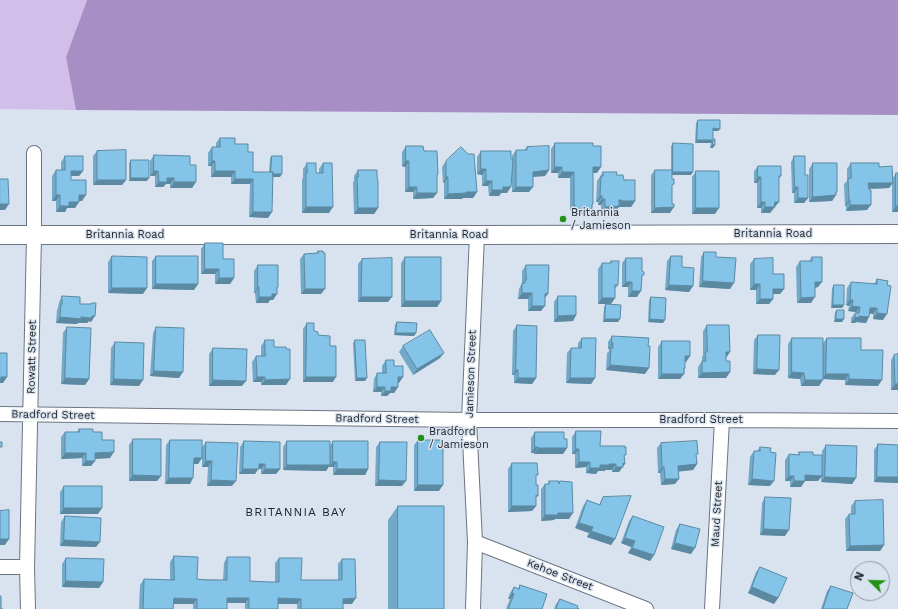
<!DOCTYPE html>
<style>
body{margin:0}
#map{position:relative;width:898px;height:609px;overflow:hidden;background:#d9e3f0;font-family:"Work Sans",sans-serif}
canvas{display:block}
.north{position:absolute;left:850px;top:561px;width:40px;height:40px;box-sizing:border-box;background:#d9e3f0;border:1px solid #8e96a0;border-radius:50%;rotate:293deg;font-size:11px;font-weight:700;line-height:16px;text-align:center;color:#1e2227}
.north::after{content:'';display:block;margin:auto;width:14px;height:18px;background:#239118;clip-path:polygon(50% 0,100% 100%,50% 72%,0 100%)}
</style>
<div id="map">
<canvas width="898" height="609"></canvas>
<div class="north">N</div>
</div>
<script>
const ctx = document.querySelector('canvas').getContext('2d');
ctx.lineJoin = 'round';
function paint(path, color) {
  ctx.fillStyle = color;
  ctx.fill(path, 'evenodd');
}
function stroke(path, color, width, dash) {
  ctx.strokeStyle = color;
  ctx.lineWidth = width;
  ctx.lineCap = dash ? 'butt' : 'round';
  ctx.setLineDash(dash || []);
  ctx.stroke(path);
}
function drawText(font, color, halo, rows, align = 'center') {
  ctx.font = font + ' "Work Sans",sans-serif';
  ctx.lineWidth = 3;
  ctx.setLineDash([]);
  ctx.textBaseline = 'middle';
  ctx.strokeStyle = halo;
  ctx.fillStyle = color;
  for (const [text, x, y, turn = 0] of rows) {
    ctx.save();
    ctx.translate(x, y);
    ctx.rotate((+turn || 0) * Math.PI / 180);
    ctx.textAlign = isNaN(turn) ? turn : align;
    if (halo) ctx.strokeText(text, 0, 0);
    ctx.fillText(text, 0, 0);
    ctx.restore();
  }
}
const green = new Path2D(`
 M0 0H87L66 57 76 110 0 109Z`);
const forest = new Path2D(`
 M87 0H898V115L76 110 66 57Z`);
const minor = new Path2D(`
 M0 414 469 420H722L898 421
 M475 542 646 609
 M0 567H27
 M28 609 27 567 34 235V153
 M473 609 475 542 469 420 477 235
 M712 609 722 420`);
const tertiary = new Path2D(`
 M0 235H477L898 234`);
const wall = new Path2D(`
 M698 120 720 129 718 131H713V148H710L711 143H695L696 123Z
 M220 138 235 144 248 152 253 172H269L270 158 272 156 280 177H273L268 218 249 217 250 184H231V177H211V166H208V153L212 147H216V143Z
 M555 143 593 146 597 173H593L592 209 588 214H571V210H570V178H558V173H551V149Z
 M673 143 691 175H672V188L670 213H651V175L655 170H671V146Z
 M406 146 424 151 438 174 437 176V193L433 198 413 199V192H405V167L402 166V152Z
 M527 147 549 170 545 176 533 177 529 192H512V169L507 193H501L499 196H489L488 186H482V175L477 174V157L481 151 512 159V156L516 150H524Z
 M97 151 126 180 122 185H93V156Z
 M154 155 190 165 196 182 192 188H170V184H166L163 187H155V176H150V161Z
 M65 156 83 171 79 176H71V180L82 201H79V202L75 208H67L65 212H56V201H52V176L56 170H61V162Z
 M794 156 805 175 808 198 804 203H794V193H792L791 162Z
 M131 160 147 181H129V163Z
 M446 161 477 192 473 198H463L462 199H444V183H443L442 167Z
 M307 163 316 173H319V169L323 163 329 213H302V179L303 178V169Z
 M813 163 836 193V195L832 201 809 202V169Z
 M851 163 879 167 893 178 896 173 898 212H892V183L889 188 869 189 867 210 846 211V206H845L844 184 847 181V169Z
 M758 166 781 176 779 179 775 208H774L770 213H761V208H757V183H754V171Z
 M358 170 378 208 374 214H354L353 182 354 181V176Z
 M696 171 715 214H692V177Z
 M603 172 616 175 624 180 635 201 631 207H619L615 212H601V205H598V202H596L597 181Z
 M205 243 234 278 230 284H215V274H201V249Z
 M318 251 321 294H301L300 259 304 254 316 253Z
 M704 252 716 257 730 289 699 287 701 257Z
 M112 256 143 294 108 293V262Z
 M156 256 194 290 152 289V261Z
 M671 256 682 267 693 286 689 292 665 290 667 261Z
 M405 257 441 301 437 307H401V263Z
 M812 257 818 287 815 288 811 303H797L796 267 800 261H809Z
 M626 258 642 277 637 297H628V287H622V263Z
 M362 259 388 302H358V264Z
 M754 259 773 274 784 289 780 294H773V299L769 304H756V290H750V264Z
 M611 261 618 285 615 289V298L611 304H598V269L602 263H610Z
 M258 265 278 287 277 289V294L273 300H270L268 303H256L255 293H254V271Z
 M526 265 548 294 545 298 541 311H528V299H518L519 289 522 283V271Z
 M877 279 883 320 873 319V314L870 313 866 323 856 322 855 323H851V318L856 312 848 311 849 306 846 305 847 288 851 282 874 284Z
 M834 285 844 305 842 308H831L832 288Z
 M62 296 80 304H90L92 303 91 322 89 321 87 323H78L77 324 56 323 57 310 58 308 59 302Z
 M558 296 576 315 573 321 554 322V302Z
 M651 297 663 323 648 322 649 300Z
 M606 304 620 319 618 322H603L604 307Z
 M837 310 844 319 842 322H834L835 312Z
 M397 322 416 333 414 336 394 335 395 325Z
 M307 323 314 331 330 346 333 382H303V329Z
 M517 325 536 378 532 384 514 383V375H512L513 331Z
 M707 325 726 358V361L730 372 726 378H698V367L702 361V357L703 355V331Z
 M67 327 89 379 85 385 61 384 63 333Z
 M156 327 179 378 150 376 153 333Z
 M758 335 775 375 753 374 754 340Z
 M612 336 648 346 645 374 606 370 607 353 609 351V349H608V342Z
 M582 338 595 378 591 384 566 383 567 353 571 348H578V343Z
 M792 338 823 343 827 338 861 350 878 386 845 385V380L823 379 819 386H801L800 379 788 378V344Z
 M265 340 274 347 286 385H261V382H253L252 362 256 356H261V346Z
 M355 340 365 381H355L353 343Z
 M662 341 690 356 686 362H685L684 374 680 379H658V347Z
 M115 342 139 386 110 385 111 348Z
 M403 346 440 358 413 375 399 352Z
 M213 348 242 386H209V354Z
 M894 355 898 390H891V360Z
 M386 360 399 383H398V387L394 393H390L387 396H381V392H373L374 379 377 373H382V366Z
 M79 429 93 432 102 440 110 458 95 459 91 466H82V458L61 459V437L65 432H77Z
 M576 431 600 446 625 457 623 466 619 472H612V470H605V471H598L596 474 586 473V467L575 468V454H572V437Z
 M535 432 564 439 567 448 563 454H534V453H531V438Z
 M133 439 161 476 157 481H129V445Z
 M170 440 202 458 198 464H194L190 484H165L166 445Z
 M418 440 439 491H414V445Z
 M244 441 280 469 276 474H261V469H258L255 474H239L240 447Z
 M287 441 330 446 333 441 368 469 365 475H333V467H329V466L326 471 283 470V447Z
 M206 442 232 486H207L208 467H202V447Z
 M380 442 402 486H375L376 447Z
 M661 443 696 456 697 464 693 470 679 471 675 484 661 485 660 473H658L657 448Z
 M878 444 898 445V483L874 482V450Z
 M826 445 856 478 852 484 821 482V477L818 481H805L801 487H790V481H785V460L789 454 798 455 799 452 813 455H822V451Z
 M760 447 770 486 748 485 750 457 754 451H757Z
 M512 463 536 485 538 496 536 498V506L532 511 508 512V469Z
 M549 481 569 519H555L554 520 541 521V489L545 484H548Z
 M64 486 98 514H60V492Z
 M603 497 615 539 611 545 587 537 589 533 575 528 583 506 587 500 599 505Z
 M765 497 785 536 760 535 762 503Z
 M855 501 884 545 880 551H846L845 519 849 514H851V506Z
 M398 506 444 609H388V520Z
 M65 516 96 547 60 546 61 522Z
 M633 516 654 555 650 561 628 553 631 547 621 543 629 521Z
 M680 524 691 554 671 549 676 530Z
 M174 556 197 579 223 580 224 563 227 557 250 581 275 582V563L279 558 301 580H338V564L342 559 352 604H343V609H297V604H278V609H245V603H227V609H193V604H173V609H139L140 585 144 579 170 580V562Z
 M66 558 103 582 99 588 62 587V564Z
 M760 567 778 598 774 604 748 593 756 572Z
 M520 585 542 609H506L510 599H508L510 593 514 587 518 589Z
 M831 586 847 609H821L827 591Z
 M560 599 577 608 579 609H554L556 604Z`);
const shadedWall = new Path2D(`
 M713 128 720 129 718 131H711Z
 M697 140H713L711 143H695Z
 M712 145H715L713 148H710Z
 M212 161H215L211 166H208Z
 M406 161H409L405 167 402 166Z
 M555 167H562L558 173H551Z
 M593 167H601L597 173H589Z
 M481 169H486L482 175 477 174Z
 M549 170 545 176 529 177 533 172Z
 M71 171H83L79 176H68Z
 M154 171H158L155 176H150Z
 M215 171H235L231 177H211Z
 M562 172H574L570 178H558Z
 M673 172H693L691 175H671Z
 M271 174H282L280 177H269Z
 M446 177H448L444 183H443Z
 M758 177H761L757 183H754Z
 M131 178H149L147 181H129Z
 M167 178H174L170 184H166L163 187H155L159 182Z
 M235 179H253L250 184H231Z
 M97 180H126L122 185H93Z
 M486 181H492L488 186H482Z
 M174 182H196L192 188H170Z
 M868 183H893L889 188 864 189Z
 M409 187H417L413 192H405Z
 M503 187H511L507 193H501L499 196H489L492 190Z
 M516 187H533L529 192H512Z
 M795 187H798L794 193H792Z
 M466 192H477L473 198H463L462 199H444L448 194Z
 M836 192H837L834 195H836L832 201 809 202 813 197Z
 M417 193H437L433 198 413 199Z
 M56 195H60L56 201H52Z
 M79 195H86L82 201H75Z
 M600 196H602L598 202H596Z
 M798 198H808L804 203H794Z
 M602 199H605L601 205H598Z
 M619 200H622L618 206Z
 M849 200H850L846 206H845Z
 M622 201H635L631 207H619L615 212H601L605 207 618 206Z
 M69 202H79L75 208H67L65 212H56L60 206Z
 M761 202H765L761 208H757Z
 M775 202H779L770 213H761L765 207Z
 M0 204H9L5 210H0Z
 M593 204 590 209H592L588 214H571L575 209Z
 M574 205H575L571 210H570Z
 M850 205H871L867 210 846 211Z
 M896 206H898V212H892Z
 M306 207H333L329 213H302Z
 M674 207 670 213H651L655 208Z
 M358 208H378L374 214H354Z
 M696 208H719L715 214H692Z
 M253 212H272L268 218 249 217Z
 M205 269H219L215 274H201Z
 M219 278H234L230 284H215Z
 M703 281 734 283 730 289 699 287Z
 M626 282H632L628 287H622Z
 M815 282H822L818 287 811 288Z
 M156 284H198L194 290 152 289Z
 M754 284H760L756 290H750Z
 M669 285 693 286 689 292 665 290Z
 M258 287H259L255 293H254Z
 M112 288H147L143 294 108 293Z
 M305 289H325L321 294H301Z
 M773 289H784L780 294H769Z
 M632 291H641L637 297H628Z
 M522 293H532L528 299H518Z
 M546 293 548 294 544 299Z
 M272 294H277L273 300H270L268 303H256L259 297Z
 M361 297H392L388 302H358Z
 M815 297 811 303H797L801 298Z
 M602 298H615L611 304H598Z
 M760 299H773L769 304H756Z
 M850 300H853L849 306 846 305Z
 M405 301H441L437 307H401Z
 M833 305H844L842 308H831Z
 M532 306H545L541 311H528Z
 M852 306 860 307 856 312 848 311Z
 M870 308H877L873 314 866 313Z
 M877 313 887 314 883 320 873 319Z
 M576 315 573 321 554 322 558 316Z
 M92 316H95L91 322 89 321 87 323H78L77 324 56 323 60 317H81Z
 M859 316 869 317 866 323 856 322 855 323H851L855 317Z
 M605 319H620L618 322H603Z
 M650 319 665 320 663 323 648 322Z
 M836 319H844L842 322H834Z
 M396 333H416L414 336 394 335Z
 M612 343H613L609 349H608Z
 M726 352H730L726 358Z
 M444 353 440 358 413 375 417 369Z
 M685 356H690L686 362H681Z
 M610 365 649 368 645 374 606 370Z
 M685 368 682 374H684L680 379H658L662 374Z
 M757 369 779 370 775 375 753 374Z
 M516 370H518L514 375H512Z
 M154 371 183 372 179 378 150 376Z
 M730 372 726 378H698L702 373Z
 M792 372 804 373 800 379 788 378Z
 M826 374H849L845 380 822 379Z
 M1 377H7L3 383H0V378Z
 M257 377H265L261 382H253Z
 M306 377H336L333 382H303Z
 M398 377H403L399 383H395Z
 M65 378 89 379 85 385 61 384Z
 M357 378H367L365 381H355Z
 M518 378H536L532 384 514 383Z
 M570 378H595L591 384 566 383Z
 M114 379 143 380 139 386 110 385Z
 M290 379 286 385H261L265 380Z
 M849 379 882 380 878 386 845 385Z
 M213 380 246 381 242 386H209Z
 M805 380H823L819 386H801Z
 M895 384H898V390H891Z
 M377 387H385L381 392H373Z
 M391 387H398L394 393H390L387 396H381L385 391Z
 M535 447H538L534 453H531Z
 M538 448H567L563 454H534Z
 M576 449H579L575 454H572Z
 M114 452 110 458 91 459 95 453Z
 M65 453H86L82 458 61 459Z
 M194 458H202L198 464H190Z
 M86 461H95L91 466H82Z
 M206 461H212L208 467H202Z
 M333 462H337L333 467H329Z
 M579 462H590L586 467 575 468Z
 M623 463 625 464 619 472H612L616 467Z
 M259 464H265L261 469H258L255 474H239L243 469Z
 M609 464H616L612 470H605V471H598L596 474 586 473 590 468 600 465Z
 M697 464 693 470 675 472 678 466Z
 M287 465H330L326 471 283 470Z
 M662 467H664L660 473H658Z
 M265 469H280L276 474H261Z
 M337 469H368L365 475H333Z
 M133 475 161 476 157 481H129Z
 M805 475 822 476 818 481H801Z
 M789 476H794L790 481H785Z
 M825 477 856 478 852 484 821 482Z
 M877 477H898V483L874 482Z
 M169 478H193L190 484H165Z
 M665 479H679L675 484 661 485Z
 M752 479 774 481 770 486 748 485Z
 M211 480 236 481 232 486H207Z
 M379 480 406 481 402 486H375Z
 M794 481H805L801 487H790Z
 M418 485H443L439 491H414Z
 M512 506H536L532 511 508 512Z
 M64 508H102L98 514H60Z
 M558 513H573L569 519H555L554 520 541 521 545 515Z
 M579 523 593 527 589 533 575 528Z
 M764 529 789 530 785 536 760 535Z
 M591 531 615 539 611 545 587 537Z
 M625 538 635 541 631 547 621 543Z
 M0 539H9L5 545H0Z
 M64 540 100 542 96 547 60 546Z
 M675 543 695 548 691 554 671 549Z
 M884 545 880 551H846L850 546Z
 M632 548 654 555 650 561 628 553Z
 M66 581 103 582 99 588 62 587Z
 M752 587 778 598 774 604 748 593Z
 M512 593 514 594 510 599H508Z
 M174 598 197 599 193 604H170Z
 M227 598H249L245 603H223Z
 M278 598 301 599 297 604H274Z
 M356 598 352 604H339L343 599Z`);
const building = new Path2D(`
 M698 120H720V129L713 128V139H715V145H712L713 140H697Z
 M220 138H235V144H248V152H253V172H273L272 212H253V179H235V171H215V161H212V147H220Z
 M555 143H593V146H601V167H593V204H592V209H575V205H574V172H562V167H555Z
 M673 143 693 144V172H673Z
 M406 146H423L424 151H437L438 174 437 175V193H417V187H409V161H406Z
 M549 146V170L533 172V187H516V150H527V147Z
 M461 147 468 154H474L477 192H466V193L448 194V177H446V161Z
 M126 150V180H97V151Z
 M481 151H511V159H513L511 187H503V190H492V181H486V169H481Z
 M154 155 190 156V165H196V182H174V178H167V182H159L158 171H154Z
 M65 156H83V171H71V180H86V195H79V202H69V206H60V195H56V170H65Z
 M272 156H282V174H273V172H271Z
 M794 156H805V175H808V198H798V187H795Z
 M131 160H149V178H131Z
 M307 163H316V173H323V163H332L333 207H306V173H307Z
 M813 163H837V192H836V195L813 197Z
 M851 163H879V167L892 166 893 183H868L869 190H871V205H850V200H849L848 179 851 178Z
 M758 166H781V176H779V202H775L774 207H765V202H761V177H758Z
 M358 170H377V177L378 181V208H358L357 177H358Z
 M655 170H672V179H674V184L672 185V204H674V207L655 208Z
 M696 171H719V208H696Z
 M603 172H617L616 175H623L624 180H635V201H622V200H619V206L605 207V199H602V196H600L601 176H603Z
 M896 173H898V206H896Z
 M0 179H8L9 204H0Z
 M205 243H223V259H234V278H219V269H205Z
 M318 251H323V253H325V289H305L304 254 318 253Z
 M704 252H716V257L736 258 734 283 703 281Z
 M112 256 147 257V288H112Z
 M156 256H198V284H156Z
 M671 256H682V267L694 268 693 286 669 285Z
 M405 257H441V301H405Z
 M812 257H822V282H815V297L801 298 800 261H812Z
 M392 258V297H361L362 259Z
 M626 258H642V271L644 272V275H642L641 291H632V282H626Z
 M773 258V274H784V289H773V299H760V284H754V259Z
 M611 261H619L618 285H615V298H602V263H611Z
 M258 265H278V287H277V294H272V297H259V287H258Z
 M526 265H549L548 294 546 293 545 294V306H532V293H522V283H525V280H526Z
 M877 279 888 281 887 285 891 286 887 314 877 313V308H870L869 317 859 316V318L855 317V313H859L860 307 852 306 853 300H850L851 282 877 284Z
 M834 285H844V305H833Z
 M62 296 80 297V304H91L92 303H96L95 316H92L91 318 81 317V319L60 317 61 304H62Z
 M558 296H576V315L558 316Z
 M651 297 666 298 665 320 650 319Z
 M606 304 621 305 620 319H605Z
 M837 310H844V319H836Z
 M397 322 417 323 416 333H396Z
 M307 323H314V331L318 332V335L330 336V346H336V377H306Z
 M517 325 537 326 536 378H518V370H516Z
 M707 325H729L730 352H726V361H730V372L702 373V361H706L705 352H707Z
 M67 327 91 328 89 379 65 378Z
 M156 327 184 328 183 372 154 371Z
 M430 330 444 353 417 369 403 346Z
 M758 335H780L779 370 757 369Z
 M612 336 649 338 648 346H650L649 368 610 365 611 348H613V343H612Z
 M582 338H596L595 378H570L571 348H581Z
 M792 338H823V380H805L804 373 792 372Z
 M827 338H861V350H883L882 380 849 379V374H826Z
 M265 340H274V347H286V349H290V379L265 380V377H257L256 356H265Z
 M355 340H365L367 378H357Z
 M662 341H690V356H685V368H684V374H662Z
 M115 342 144 343 143 380 114 379Z
 M213 348 247 349 246 381 213 380Z
 M0 353H7V377H1V380H0Z
 M898 354V384H895L894 355Z
 M386 360H394V366H403V377H398V387H391V391H385V387H377V373H386Z
 M79 429H93V432H102V440H114V452L95 453V461H86V453H65V432H79Z
 M576 431H601L600 446H625V448L626 447V455H624L625 464 623 463V467H616V464H609V465H600V468H590V462H579V449H576Z
 M535 432H564V439H567V448H538V447H535Z
 M133 439H161V476L133 475Z
 M170 440H202V458H194L193 478H169Z
 M418 440H443V485H418Z
 M244 441 280 442V469H265V464H259V469H243Z
 M287 441H330V465H287Z
 M333 441H368V469H337V462H333Z
 M697 441 698 454H696L697 464 678 466 679 479H665L664 467H662L661 443Z
 M0 442H2V447H0Z
 M206 442 238 443 236 481 211 480 212 461H206Z
 M380 442H407L406 481 379 480Z
 M878 444 898 445V477H877Z
 M826 445 857 446 856 478 825 477Z
 M760 447 771 448 770 452 776 453 774 481 752 479 754 451H760Z
 M799 452H813V455H822V476L805 475V481H794V476H789V454L799 455Z
 M512 463H537L538 475H536V485H538V496L536 495V506H512Z
 M549 481H559V484L560 481 572 482 573 513H558V515H545V484H549Z
 M64 486H102V508H64Z
 M631 496 615 539 591 531 593 527 579 523 587 500 600 505 603 497Z
 M765 497 791 498 789 530 764 529Z
 M883 500 884 545 850 546 849 514H855V501Z
 M398 506H444V609H398Z
 M9 510V539H0V511Z
 M65 516 101 518 100 542 64 540Z
 M633 516 664 527 654 555 632 548 635 541 625 538Z
 M680 524 700 529 695 548 675 543Z
 M174 556 198 557 197 579 207 580H227V557H250V581L268 582H279V558H302L301 580H342V559H355L356 598 343 599V609H301V599L278 598V609H249V598H227V609H197V599L174 598 173 609H143L144 579 174 580Z
 M66 558 104 559 103 582 66 581Z
 M760 567 787 578 778 598 752 587Z
 M520 585 547 594 542 609H508L514 594 512 593 514 587 519 589Z
 M831 586 853 593 847 609H823Z
 M0 596H1V608H2V609H0Z
 M560 599 578 606 577 608 579 609H556Z`);
const markers = [
 [563,219,4,"#239118"],
 [421,438,4,"#239118"]
];
const poiNames = [
 ["Britannia",571,213],
 ["/ Jamieson",571,226],
 ["Bradford",429,432],
 ["/ Jamieson",429,445]
];
const streetNames = [
 ["Britannia Road",773,234],
 ["Britannia Road",125,235],
 ["Britannia Road",449,235],
 ["Rowatt Street",32,357,-89],
 ["Jamieson Street",471,374,-88],
 ["Bradford Street",53,415,1],
 ["Bradford Street",377,419,1],
 ["Bradford Street",701,420],
 ["Maud Street",717,514,-87],
 ["Kehoe Street",560,575,21]
];
const neighbourhoodNames = [
 ["BRITANNIA BAY",296,512]
];
paint(green, '#d1bfe9');
paint(forest, '#a78fc6');
stroke(minor, '#6c7581', 16);
stroke(tertiary, '#6c7581', 20);
stroke(minor, '#fff', 14);
stroke(tertiary, '#fff', 18);
paint(wall, '#72a9c8');
paint(shadedWall, '#5c89a2');
paint(building, '#84c4e8');
stroke(building, '#5c89a2', 1);
for (const [x, y, r, color] of markers) {
  const dot = new Path2D();
  dot.arc(x, y, r, 0, 2 * Math.PI);
  ctx.fillStyle = color;
  ctx.fill(dot);
  stroke(dot, '#d9e3f0', 1.5);
}
drawText('11px', '#1e2227', '#d9e3f0', poiNames, 'left');
drawText('11px', '#1e2227', '#d9e3f0', streetNames);
ctx.letterSpacing = '1px';
drawText('12px', '#1e2227', '#d9e3f0', neighbourhoodNames);
ctx.letterSpacing = '0px';
</script>
